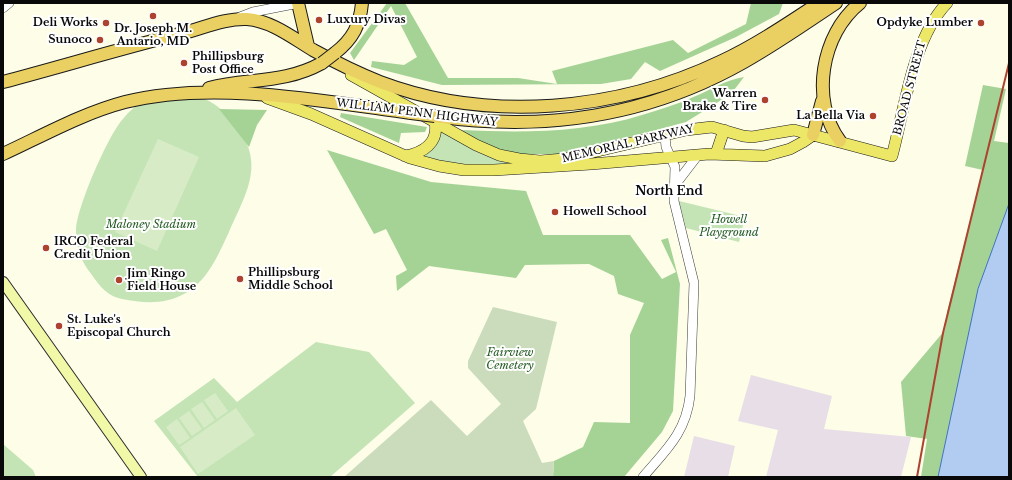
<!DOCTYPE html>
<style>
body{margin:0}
#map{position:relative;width:1012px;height:480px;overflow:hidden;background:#fdfde8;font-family:"Libre Baskerville",serif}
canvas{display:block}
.frame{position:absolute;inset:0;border:4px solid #090909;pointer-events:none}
</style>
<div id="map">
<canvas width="1012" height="480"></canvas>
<div class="frame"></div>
</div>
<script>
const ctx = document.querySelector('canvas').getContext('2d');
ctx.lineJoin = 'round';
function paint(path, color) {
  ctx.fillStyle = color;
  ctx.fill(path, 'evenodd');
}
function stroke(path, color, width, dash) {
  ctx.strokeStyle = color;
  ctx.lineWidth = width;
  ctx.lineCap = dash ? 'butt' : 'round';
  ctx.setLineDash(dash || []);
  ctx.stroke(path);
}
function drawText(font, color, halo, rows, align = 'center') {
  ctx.font = font + ' "Libre Baskerville",serif';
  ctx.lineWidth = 4;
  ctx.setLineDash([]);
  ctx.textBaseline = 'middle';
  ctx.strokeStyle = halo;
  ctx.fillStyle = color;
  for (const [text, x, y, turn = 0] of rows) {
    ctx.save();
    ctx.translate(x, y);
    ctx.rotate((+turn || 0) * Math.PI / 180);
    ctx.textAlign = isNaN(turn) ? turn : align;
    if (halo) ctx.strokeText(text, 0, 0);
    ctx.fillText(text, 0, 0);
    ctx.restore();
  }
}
const industrial = new Path2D(`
 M751 375 832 396 824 429 911 437 901 477H766L778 430 738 421Z
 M694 436 735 446 728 477H684Z`);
const green = new Path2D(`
 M147 97C160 98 193 95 204 99 218 104 226 114 236 126 266 164 246 193 229 232 218 255 208 281 184 294 164 305 143 303 122 299 109 297 99 286 92 275 82 263 75 247 76 230 77 207 107 138 122 120 129 111 138 104 147 97Z
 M440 130 533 163 462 165 421 157Z
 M679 201 745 217 739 242 686 228Z
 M316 342 369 352 415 403 330 477H198L154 421 214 378 237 402Z
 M3 444 33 470 36 477H3Z`);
const forest = new Path2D(`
 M387 3H405L448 78H518L557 84 552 71 673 40 688 53 746 24 751 3H783L779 14 736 37 660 71 645 62 631 79 601 84 442 85 371 67 372 61 404 65 417 57 391 6 354 60 350 53Z
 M744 77 731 94 686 122 566 154H509L483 145 461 130C521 133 584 133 642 115 658 110 675 105 691 98 709 91 725 80 744 77Z
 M983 85 1006 89 994 141 1009 143V204L979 287 938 477H921L927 439 906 436 901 382 945 330 947 312 983 170 965 166Z
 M219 109 267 110 257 125 249 147Z
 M341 113 427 127 425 132 401 133 399 143 340 117Z
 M327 150 431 182 526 191 543 235H630L662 279 676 272 661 240 668 238 680 284 673 411 662 432 624 477H553L554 461 583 447 594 422 630 423V335L644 303 618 294 614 276 589 264 525 265 516 278 429 266 397 291 396 276 407 270 386 229 374 234Z`);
const cemetery = new Path2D(`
 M493 307 557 322 536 409 523 421 542 463 554 461 553 477H344L431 400 467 436 501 404 468 368V361Z`);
const pitch = new Path2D(`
 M158 139 199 157 157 251 115 232Z
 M215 393 228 411 217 419 204 400Z
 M202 402 215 420 204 428 191 409Z
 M236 408 255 435 198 474 180 447Z
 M189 411 202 429 192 436 179 418Z
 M177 419 190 438 179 445 166 427Z`);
const water = new Path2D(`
 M1009 204V477H938L978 289Z`);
const tertiary = new Path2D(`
 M3 8 9 3
 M240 17 253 12 299 3
 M675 185 698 155
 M643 477C665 451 686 433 690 396L694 283 674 201 675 167 666 147 665 136`);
const secondary = new Path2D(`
 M3 282 141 477`);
const primary = new Path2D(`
 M351 75 476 145 499 155 519 159 540 161 564 159 686 130 712 127 743 136 752 137 794 130 892 156C905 108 912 40 947 3
 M267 98 311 114 410 158 439 166 464 170H494L591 164 709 154 765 156 790 149 803 142 813 135
 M716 154 724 130
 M405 156C423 153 439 143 435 122`);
const trunk = new Path2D(`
 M298 3 308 46
 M335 53C353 39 360 25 362 3
 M3 82C63 66 123 48 183 33 203 28 226 18 247 19 272 21 293 38 313 50 335 62 357 73 380 82 489 123 618 111 722 61 756 45 787 24 819 3
 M209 88C248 78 284 84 322 63
 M435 116C545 132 647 117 744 62 776 44 806 23 836 3
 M813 135 822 101
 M840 141C810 101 821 34 860 3
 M3 154C42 136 83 113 125 102 213 80 322 101 411 113`);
const rail = new Path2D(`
 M917 477 943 333 1009 63`);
const trunkBridge = new Path2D(`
 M322 63 335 53
 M411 113 435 116`);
const markers = [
 [153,16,4,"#ad422e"],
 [319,20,4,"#ad422e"],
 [106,23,4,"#ad422e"],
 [981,23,4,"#ad422e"],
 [100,40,4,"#ad422e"],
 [184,63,4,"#ad422e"],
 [765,100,4,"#ad422e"],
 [873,116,4,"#ad422e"],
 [555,212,4,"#ad422e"],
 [46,248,4,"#ad422e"],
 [240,279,4,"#ad422e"],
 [119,280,4,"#ad422e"],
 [59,326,4,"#ad422e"]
];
const poiNames = [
 ["Luxury Divas",327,20],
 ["Deli Works",98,23,"right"],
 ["Opdyke Lumber",973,23,"right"],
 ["Dr. Joseph M.",153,29,"center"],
 ["Antario, MD",153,42,"center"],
 ["Sunoco",92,40,"right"],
 ["Phillipsburg",192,57],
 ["Post Office",192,70],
 ["Warren",757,94,"right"],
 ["Brake & Tire",757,107,"right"],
 ["La Bella Via",865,116,"right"],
 ["Howell School",563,212],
 ["IRCO Federal",54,242],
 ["Credit Union",54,255],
 ["Phillipsburg",248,273],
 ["Middle School",248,286],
 ["Jim Ringo",127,274],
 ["Field House",127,287],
 ["St. Luke's",67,320],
 ["Episcopal Church",67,333]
];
const streetNames = [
 ["BROAD STREET",910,88,-75],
 ["WILLIAM PENN HIGHWAY",417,113,7],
 ["MEMORIAL PARKWAY",628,144,-13]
];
const parkNames = [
 ["Howell",729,220],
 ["Playground",729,233],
 ["Maloney Stadium",151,225],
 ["Fairview",510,353],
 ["Cemetery",510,366]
];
const neighbourhoodNames = [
 ["North End",669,192]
];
paint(industrial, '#e8dee7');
paint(green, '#c4e4b5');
paint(forest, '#a5d396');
paint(cemetery, '#cbdcbc');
paint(pitch, '#d7ecc6');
paint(water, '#b1ccf0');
stroke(water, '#3e72c1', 1);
stroke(tertiary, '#3c3c3c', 10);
stroke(secondary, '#2b2b2b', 12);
stroke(primary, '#1a1a1a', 12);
stroke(trunk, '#1a1a1a', 14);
stroke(tertiary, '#fff', 9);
stroke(secondary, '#f1f8a8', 10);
stroke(primary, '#ede768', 11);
stroke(trunk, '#ead062', 12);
stroke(rail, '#ad422e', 2);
stroke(trunkBridge, '#1a1a1a', 14, []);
stroke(trunkBridge, '#ead062', 12);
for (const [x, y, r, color] of markers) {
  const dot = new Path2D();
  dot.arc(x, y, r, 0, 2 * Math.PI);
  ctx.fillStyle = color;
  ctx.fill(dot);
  stroke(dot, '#fff', 1.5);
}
drawText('bold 11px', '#090909', '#fff', poiNames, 'left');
drawText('11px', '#090909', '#fff', streetNames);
drawText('italic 11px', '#215a21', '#fff', parkNames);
drawText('bold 12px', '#090909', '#fff', neighbourhoodNames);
</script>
